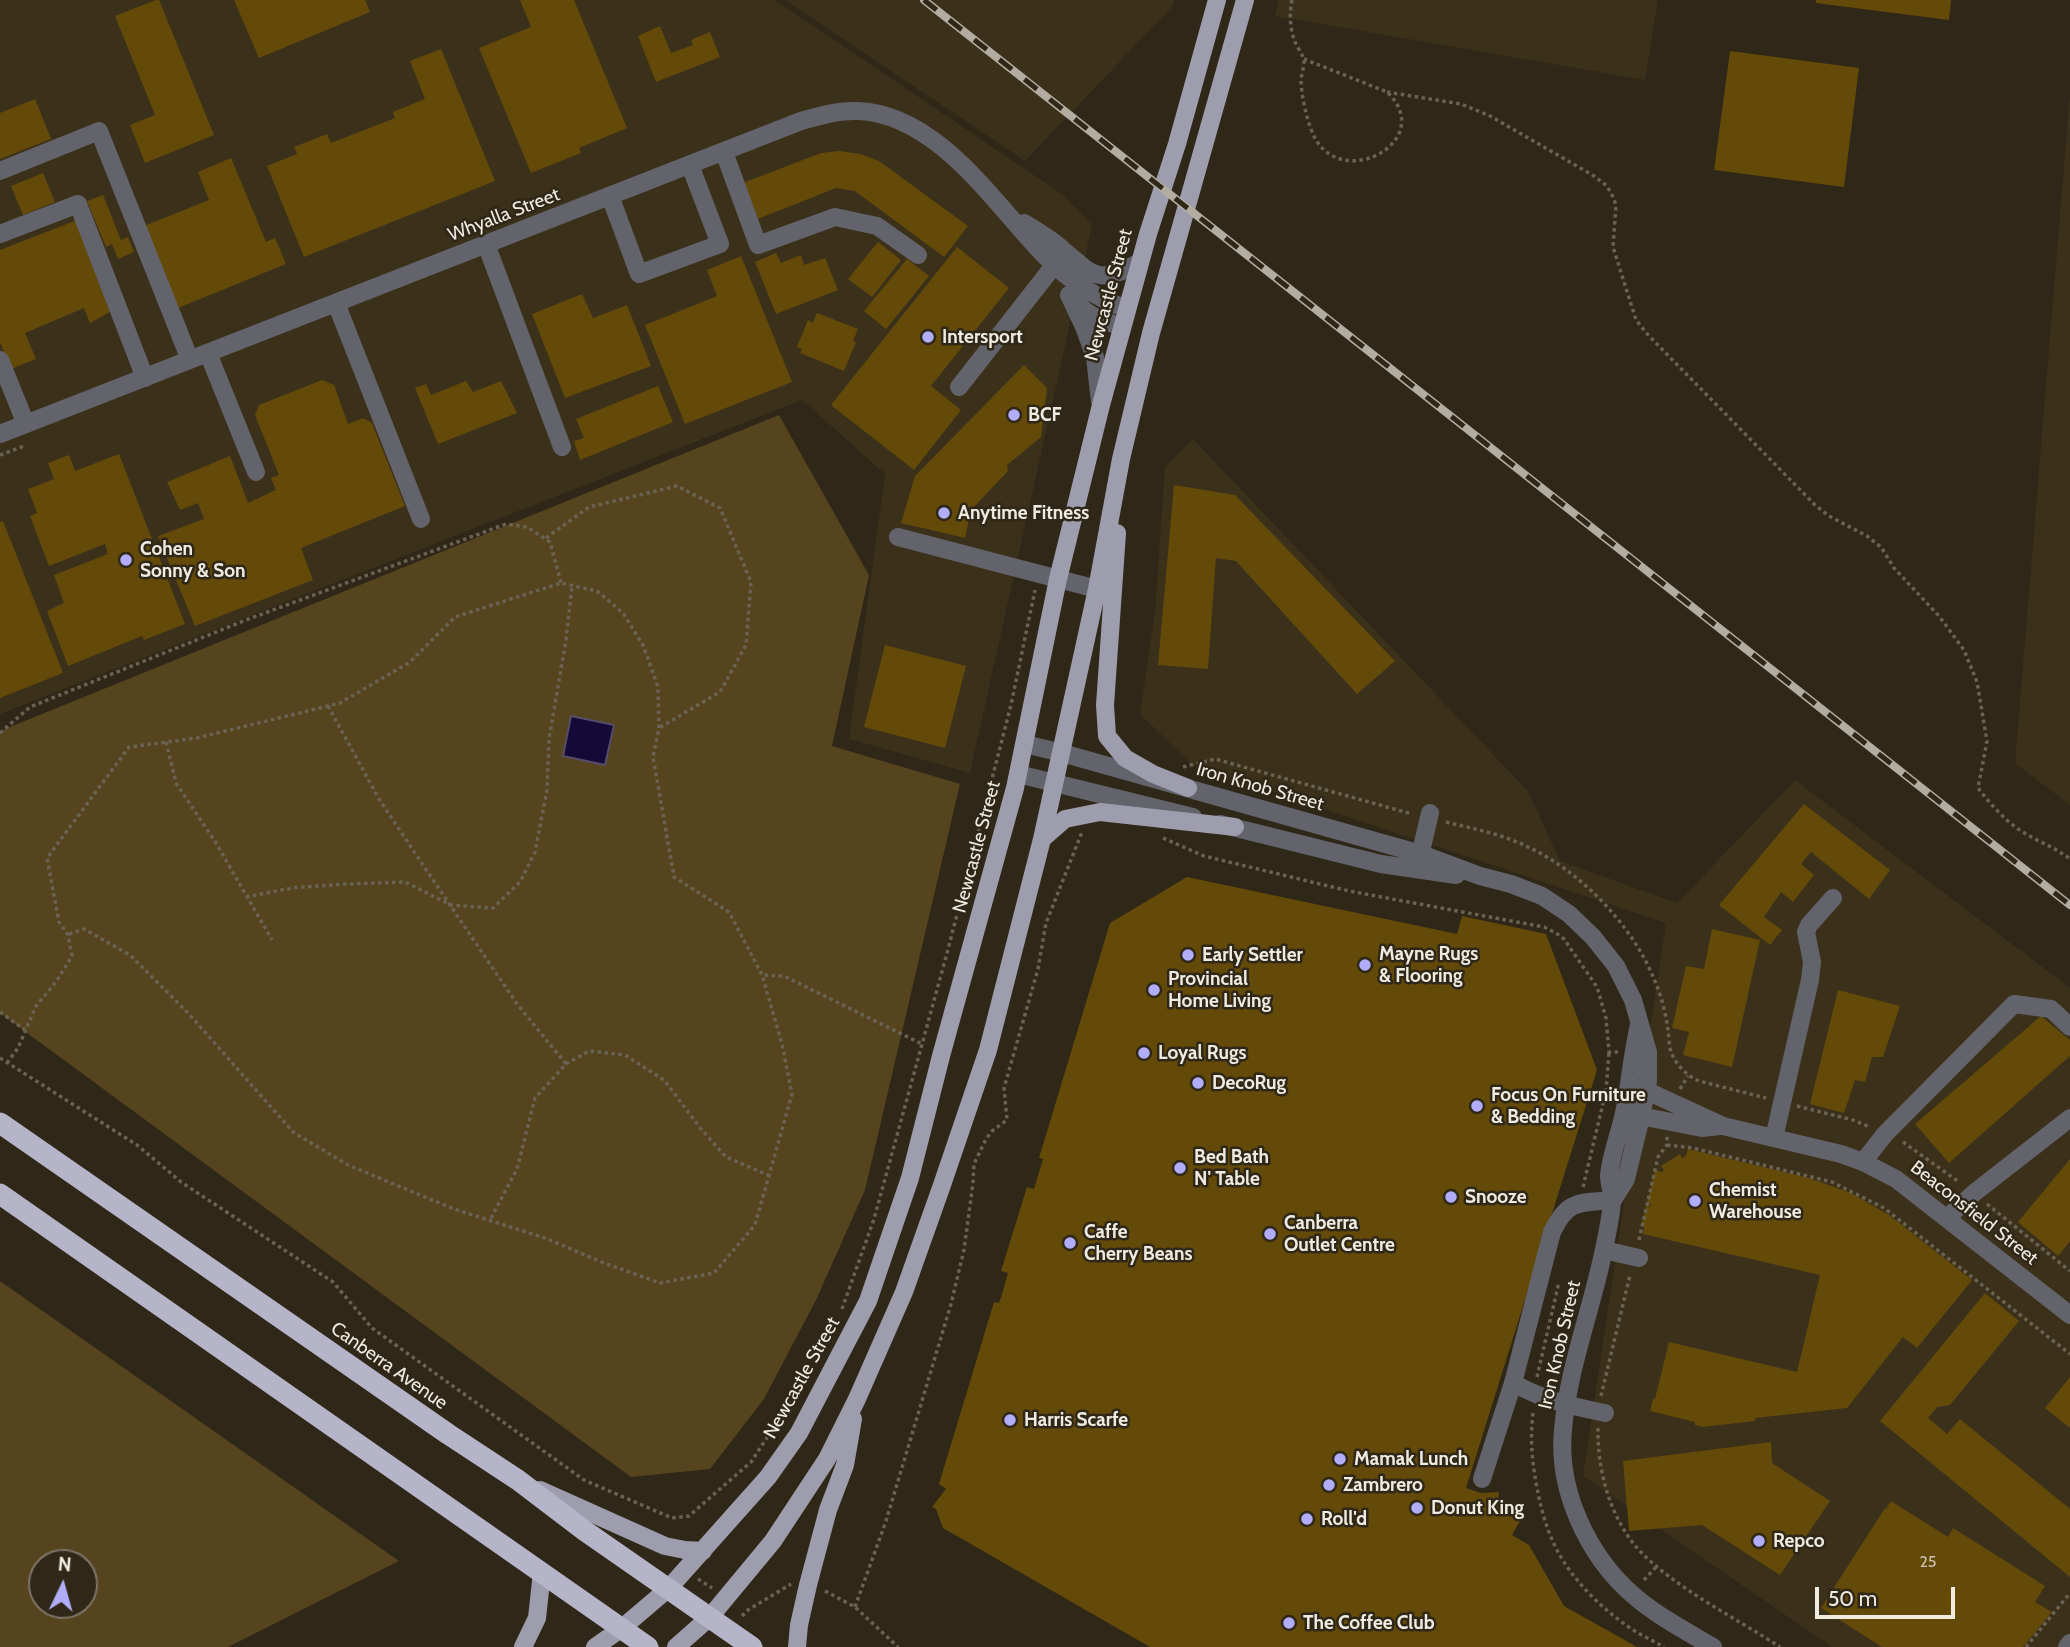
<!DOCTYPE html>
<style>
body{margin:0}
#map{position:relative;width:2070px;height:1647px;overflow:hidden;background:#2f2717;font-family:Cabin,sans-serif}
canvas{display:block}
.north{position:absolute;left:28px;top:1549px;width:70px;height:70px;box-sizing:border-box;background:#2f2717;border:2px solid #7c7568;border-radius:50%;rotate:5deg;font-size:19px;font-weight:700;line-height:28px;text-align:center;color:#f0ebe1}
.north::after{content:'';display:block;margin:auto;width:24px;height:32px;background:#b2adf9;clip-path:polygon(50% 0,100% 100%,50% 72%,0 100%)}
.scale{position:absolute;left:1815px;top:1587px;width:140px;height:32px;box-sizing:border-box;border:4px solid #f0ebe1;border-top:0;padding-left:9px;font-size:21px;line-height:24px;white-space:nowrap;color:#f0ebe1;-webkit-text-stroke:5px #2f2717;paint-order:stroke}
</style>
<div id="map">
<canvas width="2070" height="1647"></canvas>
<div class="north">N</div>
<div class="scale">50 m</div>
</div>
<script>
const ctx = document.querySelector('canvas').getContext('2d');
ctx.lineJoin = 'round';
function paint(path, color) {
  ctx.fillStyle = color;
  ctx.fill(path, 'evenodd');
}
function stroke(path, color, width, dash) {
  ctx.strokeStyle = color;
  ctx.lineWidth = width;
  ctx.lineCap = dash ? 'butt' : 'round';
  ctx.setLineDash(dash || []);
  ctx.stroke(path);
}
function drawText(font, color, halo, rows, align = 'center') {
  ctx.font = font + ' Cabin,sans-serif';
  ctx.lineWidth = 5;
  ctx.setLineDash([]);
  ctx.textBaseline = 'middle';
  ctx.strokeStyle = halo;
  ctx.fillStyle = color;
  for (const [text, x, y, turn = 0] of rows) {
    ctx.save();
    ctx.translate(x, y);
    ctx.rotate((+turn || 0) * Math.PI / 180);
    ctx.textAlign = isNaN(turn) ? turn : align;
    if (halo) ctx.strokeText(text, 0, 0);
    ctx.fillText(text, 0, 0);
    ctx.restore();
  }
}
const built = new Path2D(`
 M0 0H775L1062 194 1092 225 970 773 849 739 885 474 802 400 0 714Z
 M785 0H1174L1172 7 1025 161Z
 M1279 0H1658L1645 80 1275 16Z
 M2070 93V805L2015 763Z
 M1193 439 1528 791 1560 861 1677 903 1795 780 2070 988V1647H1832L1583 1476 1666 923 1192 765 1140 714 1155 612 1165 467Z`);
const green = new Path2D(`
 M779 415 869 575 832 746 960 784 865 1190 816 1300 764 1399 710 1469 631 1477 0 1013V731Z
 M0 1282V1281L399 1561 228 1647H0ZM84 1563V1605H42V1563Z`);
const water = new Path2D(`
 M571 716 614 725 605 765 563 756Z`);
const building = new Path2D(`
 M156 0H159L214 135 145 163 130 125 155 115 115 16Z
 M234 0H365L370 12 259 58Z
 M520 0H574L627 128 579 148 581 153 531 173 479 48 531 27Z
 M1816 0H1951L1949 20 1816 3Z
 M660 26 671 53 693 45 691 40 710 32 720 57 656 82 638 36Z
 M441 49 495 181 304 257 267 166 297 154 294 147 327 134 331 143 395 118 393 112 425 99 410 61Z
 M1730 51 1859 68 1844 187 1714 170Z
 M35 99 51 139 0 159V113Z
 M840 151 860 154 879 161 968 226 944 257 855 191 836 188 755 220 740 184 821 153Z
 M231 158 266 242 275 238 286 264 178 308 144 226 209 200 198 172Z
 M43 173 55 202 23 215 11 186Z
 M103 195 121 240 128 237 134 252 118 259 112 244 106 247 87 201Z
 M77 220 110 312 90 323 84 308 25 333 36 359 11 369 0 342V250Z
 M878 242 901 260 872 297 848 279Z
 M957 247 1009 288 931 386 961 410 914 470 831 405Z
 M776 253 781 263 801 255 804 265 825 258 838 290 776 314 755 262Z
 M741 256 792 382 685 424 645 325 717 296 707 270Z
 M907 259 929 276 886 329 864 311Z
 M582 294 593 318 627 305 651 366 565 398 532 314Z
 M817 313 858 329 853 341 856 342 844 371 800 353 802 349 797 347 808 320 813 323Z
 M1024 365 1047 388 1041 437 1007 465 1008 471 971 510 965 538 901 523 915 476Z
 M322 380 334 385 348 424 363 418 372 423 405 506 301 548 313 580 195 626 158 536 204 519 198 503 180 510 167 482 230 456 248 503 276 490 271 478 279 475 255 415 259 405Z
 M466 381 473 392 501 381 517 413 438 444 415 388 426 384 431 395Z
 M658 386 673 422 580 460 574 441 584 438 576 419Z
 M119 454 185 624 144 640 142 636 68 666 47 611 64 603 54 575 108 554 105 544 49 566 30 516 37 513 28 489 54 479 48 463 69 455 75 471Z
 M1174 485 1235 495 1395 661 1357 694 1236 561 1216 558 1208 669 1158 665Z
 M3 521 63 673 0 698V522Z
 M885 645 966 666 945 748 864 727Z
 M1804 804 1890 870 1869 899 1811 852 1801 864 1814 875 1793 902 1781 892 1764 917 1782 930 1770 945 1719 905Z
 M1187 877 1457 934 1462 916 1546 934 1597 1070 1466 1488 1481 1493 1499 1492 1498 1508 1520 1521 1512 1535 1529 1545 1564 1606 1637 1647H1150L943 1528 936 1509 932 1507 946 1489 939 1484 994 1302 999 1303 1003 1291 1008 1273 1001 1271 1027 1187 1034 1189 1043 1159 1039 1158 1110 923Z
 M1712 929 1760 940 1732 1067 1683 1055 1689 1032 1672 1028 1686 966 1704 969Z
 M1838 990 1900 1006 1883 1057H1872L1865 1082 1855 1080 1844 1113 1810 1104Z
 M2041 1016 2070 1040V1056L1949 1163 1915 1124Z
 M1688 1149 1809 1178 1851 1193 1889 1215 1972 1280 1917 1348 1903 1337 1847 1408 1755 1418V1421L1702 1427 1695 1425V1422L1650 1411 1653 1399H1655L1669 1342 1797 1372 1820 1275 1643 1234 1644 1227 1641 1226 1646 1206 1649 1207 1650 1204 1647 1203 1655 1170 1662 1172 1664 1170 1661 1166 1680 1154 1682 1158 1686 1156Z
 M2070 1159V1241L2058 1256 2018 1222Z
 M1985 1293 2019 1321 1950 1405 1937 1407 1928 1418 1947 1434 1960 1419 2070 1509V1577L1880 1421Z
 M2070 1377V1428L2045 1408Z
 M1771 1442 1772 1463 1830 1501 1780 1575 1702 1525 1629 1531 1623 1461Z
 M1891 1501 1948 1537 1953 1528 2045 1586 2035 1602 2052 1612 2023 1647H1882L1821 1608 1885 1508 1886 1509Z`);
const path = new Path2D(`
 M1292 0C1289 14 1290 29 1295 42 1298 48 1303 55 1304 61 1304 68 1301 75 1301 82 1302 97 1306 116 1311 129 1334 197 1440 142 1387 92L1304 59
 M1387 92 1461 104 1490 116 1594 176 1607 186 1613 197 1616 205 1613 247 1636 320 1649 336 1815 505 1829 516 1867 536 1881 547 1894 568 1939 616 1964 650 1977 682 1987 741 1978 788C1991 805 2008 824 2026 834 2041 843 2056 848 2070 859
 M0 455 24 446
 M546 538 589 507 677 486 720 508 751 582 746 645 720 692 659 728
 M328 706 379 799 427 871 517 1004 566 1064 535 1098 517 1169 490 1220
 M0 733 30 707 246 620 506 524 527 527 550 542 561 583
 M166 742 176 783 216 843 272 940
 M1183 767 1215 759 1412 814
 M1446 822C1474 829 1502 834 1528 847 1582 872 1635 928 1656 984 1662 998 1666 1015 1668 1030 1669 1037 1669 1046 1671 1052 1676 1065 1687 1076 1699 1081L1766 1098
 M1163 838 1204 856 1349 891 1544 927 1556 933 1564 939 1597 987 1606 1018 1609 1052H1618
 M246 897 292 888 348 884 405 882 451 905 493 908 520 882 535 852 547 790 549 739 566 640 572 586
 M69 934 84 929 130 955 189 1014 293 1132 348 1165 454 1209 545 1238 604 1263 660 1283 714 1273 755 1225 792 1094 782 1044 762 975
 M0 1012 25 1030
 M0 1058 137 1145 181 1182 333 1282 372 1328 584 1480 672 1518 689 1516 751 1462 803 1383
 M7 1063 18 1048 36 1006 56 982 72 956 68 935 59 922 47 858 129 747 197 738 340 703 410 662 455 617 561 583 597 591 623 613 643 645 658 687 659 728 653 757 674 877 729 912 762 975 784 976 922 1044
 M566 1064 589 1051 625 1055 664 1080 701 1129 726 1157 768 1175
 M1680 1089 1688 1076
 M1797 1106 1853 1120 1870 1127
 M1903 1142 1959 1182
 M1667 1145 1693 1148 1832 1182 1884 1208 2070 1354
 M1583 1187 1606 1091 1609 1052
 M1987 1204 2070 1271
 M1639 1240 1658 1157 1667 1145V1137
 M842 1309 874 1219 946 957 1011 705 1035 590
 M1537 1377 1559 1282
 M1601 1396 1630 1275
 M1533 1413C1530 1439 1532 1462 1537 1488 1541 1509 1547 1531 1557 1550 1572 1579 1600 1607 1626 1625 1638 1634 1652 1640 1664 1647
 M1598 1428C1597 1470 1610 1517 1638 1549 1673 1587 1736 1618 1780 1647
 M698 1579 712 1588
 M1644 1580 1657 1566
 M825 1591 855 1607 898 1647
 M855 1607 886 1521 951 1304 964 1250 973 1183 974 1164 986 1139 992 1131 1007 1120 1004 1088 1038 969 1046 923 1082 832
 M742 1616 748 1610 791 1584
 M2026 1647 2070 1593`);
const minor = new Path2D(`
 M724 152 758 245 835 217 877 226 918 255
 M0 171 99 131 190 360
 M610 196 639 274 720 244 690 165
 M1024 223C1037 231 1051 239 1062 249 1095 277 1098 285 1140 262
 M0 234 78 204 145 378
 M486 244 562 447
 M1069 295 1084 327 1095 357 1100 402
 M1076 302C1089 317 1104 322 1122 326
 M336 303 421 519
 M208 353 256 472
 M0 360 26 424
 M959 387 1052 268
 M0 434 801 121C820 116 838 110 858 111 937 114 994 203 1043 254 1066 278 1096 298 1127 309
 M898 537 1097 589
 M1025 744 1062 753 1421 854 1480 876 1511 884 1542 896 1569 914 1593 937 1616 966 1633 1000 1648 1052V1081L1641 1117 1626 1179 1613 1200
 M1018 774 1193 817
 M1220 824 1381 864 1456 875
 M1418 864 1430 813
 M1639 1025C1632 1054 1630 1084 1624 1113 1620 1132 1610 1158 1609 1176 1609 1184 1613 1193 1612 1202 1611 1217 1607 1234 1604 1249 1592 1309 1568 1368 1563 1430 1557 1490 1588 1556 1633 1595 1657 1616 1686 1631 1713 1647
 M1637 1089 1647 1091 1723 1126 1841 1154 1863 1162 1896 1179 2070 1315
 M1630 1114 1702 1128 1720 1126
 M1774 1138 1810 980 1812 962 1806 932 1809 925 1833 898
 M1863 1162 1885 1134 2014 1004 2051 1009 2070 1027
 M1947 1218 1974 1193 2070 1118
 M1604 1250 1639 1258
 M1513 1383C1543 1400 1571 1406 1605 1413
 M1482 1479 1513 1383 1552 1232C1568 1199 1579 1203 1613 1200
 M2067 1647 2070 1643`);
const major = new Path2D(`
 M1117 533 1105 705 1107 736 1125 758 1153 774 1188 788
 M1042 839 1065 819 1100 812 1235 827
 M540 1490 665 1546 685 1550 703 1551
 M523 1647 537 1618 542 1572
 M595 1647 622 1628 669 1588 768 1477 799 1433 868 1301 910 1178 941 1056 1015 788 1058 579 1101 405 1148 234 1177 144 1217 0
 M676 1647 710 1617 773 1541 827 1459 857 1399 904 1292 942 1185 988 1050 1042 839 1097 589 1121 459 1151 333 1245 0
 M797 1647 799 1625 808 1585 828 1510 845 1465 853 1419`);
const highway = new Path2D(`
 M0 1123 448 1434 518 1480 585 1531 752 1647
 M0 1194 648 1647`);
const rail = new Path2D(`
 M924 0 2070 905`);
const markers = [
 [928,337,7,"#b2adf9"],
 [1014,415,7,"#b2adf9"],
 [944,513,7,"#b2adf9"],
 [126,560,7,"#b2adf9"],
 [1188,955,7,"#b2adf9"],
 [1365,965,7,"#b2adf9"],
 [1154,990,7,"#b2adf9"],
 [1144,1053,7,"#b2adf9"],
 [1198,1083,7,"#b2adf9"],
 [1477,1106,7,"#b2adf9"],
 [1180,1168,7,"#b2adf9"],
 [1451,1197,7,"#b2adf9"],
 [1695,1201,7,"#b2adf9"],
 [1270,1234,7,"#b2adf9"],
 [1070,1243,7,"#b2adf9"],
 [1010,1420,7,"#b2adf9"],
 [1340,1459,7,"#b2adf9"],
 [1329,1485,7,"#b2adf9"],
 [1417,1508,7,"#b2adf9"],
 [1307,1519,7,"#b2adf9"],
 [1759,1541,7,"#b2adf9"],
 [1289,1623,7,"#b2adf9"]
];
const numberNames = [
 ["25",1928,1562]
];
const streetNames = [
 ["Whyalla Street",504,215,-21],
 ["Newcastle Street",1109,295,-75],
 ["Iron Knob Street",1260,787,16],
 ["Newcastle Street",977,847,-75],
 ["Beaconsfield Street",1974,1213,38],
 ["Iron Knob Street",1560,1345,-77],
 ["Canberra Avenue",389,1366,35],
 ["Newcastle Street",802,1378,-61]
];
const poiNames = [
 ["Intersport",942,337],
 ["BCF",1028,415],
 ["Anytime Fitness",958,513],
 ["Cohen",140,549],
 ["Sonny & Son",140,571],
 ["Mayne Rugs",1379,954],
 ["& Flooring",1379,976],
 ["Early Settler",1202,955],
 ["Provincial",1168,979],
 ["Home Living",1168,1001],
 ["Loyal Rugs",1158,1053],
 ["DecoRug",1212,1083],
 ["Focus On Furniture",1491,1095],
 ["& Bedding",1491,1117],
 ["Bed Bath",1194,1157],
 ["N' Table",1194,1179],
 ["Chemist",1709,1190],
 ["Warehouse",1709,1212],
 ["Snooze",1465,1197],
 ["Canberra",1284,1223],
 ["Outlet Centre",1284,1245],
 ["Caffe",1084,1232],
 ["Cherry Beans",1084,1254],
 ["Harris Scarfe",1024,1420],
 ["Mamak Lunch",1354,1459],
 ["Zambrero",1343,1485],
 ["Donut King",1431,1508],
 ["Roll'd",1321,1519],
 ["Repco",1773,1541],
 ["The Coffee Club",1303,1623]
];
paint(built, '#3b301a');
paint(green, '#56441f');
paint(water, '#140937');
stroke(water, '#564d6a', 2);
paint(building, '#644a09');
stroke(path, '#6a6354', 3.5, [3.5, 3.5]);
stroke(minor, '#63636b', 18);
stroke(major, '#9d9dae', 18);
stroke(highway, '#b5b4c9', 21);
stroke(rail, '#b3ada1', 8);
stroke(rail, '#2f2717', 5, [16]);
for (const [x, y, r, color] of markers) {
  const dot = new Path2D();
  dot.arc(x, y, r, 0, 2 * Math.PI);
  ctx.fillStyle = color;
  ctx.fill(dot);
  stroke(dot, '#2f2717', 2.5);
}
drawText('16px', '#cdc3ab', null, numberNames);
drawText('19px', '#f0ebe1', '#2f2717', streetNames);
drawText('bold 19px', '#f0ebe1', '#2f2717', poiNames, 'left');
</script>
